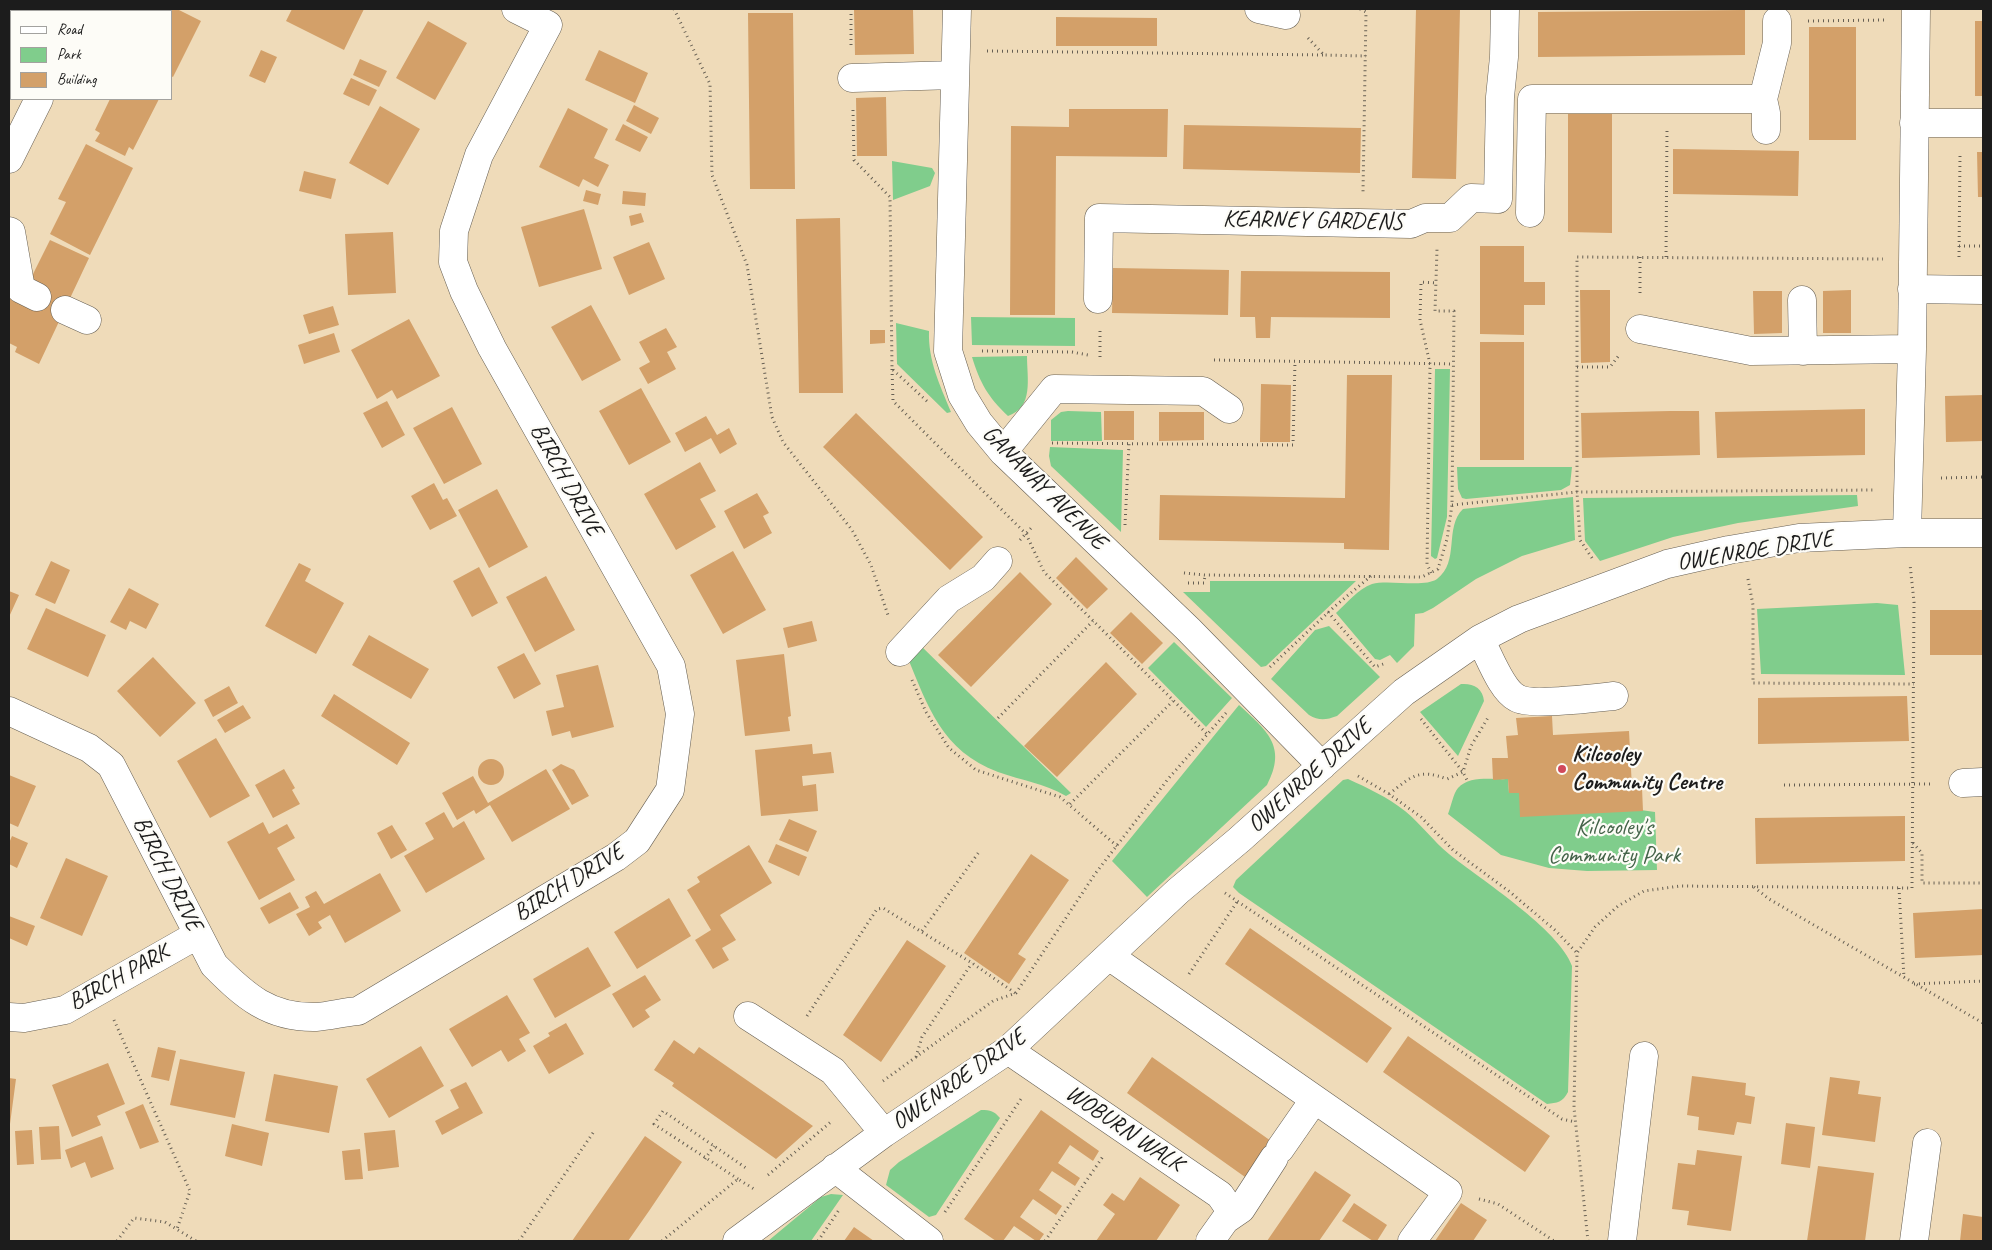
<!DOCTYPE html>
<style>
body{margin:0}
#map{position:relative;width:1992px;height:1250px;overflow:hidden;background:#efdbb9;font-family:Caveat,sans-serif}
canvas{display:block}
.frame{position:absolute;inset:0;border:10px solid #1c1c1c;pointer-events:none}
.legend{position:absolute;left:10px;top:10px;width:162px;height:90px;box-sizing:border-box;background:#fdfcf7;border:1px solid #a3a29f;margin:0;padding:6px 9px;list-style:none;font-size:15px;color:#1c1c1c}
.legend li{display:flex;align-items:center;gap:10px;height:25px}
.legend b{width:25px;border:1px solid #a3a29f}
</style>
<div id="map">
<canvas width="1992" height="1250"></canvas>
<div class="frame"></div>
<ul class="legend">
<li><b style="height:6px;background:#fff"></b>Road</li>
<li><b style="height:14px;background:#80cd8c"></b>Park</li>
<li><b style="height:14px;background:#d3a069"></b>Building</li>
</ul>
</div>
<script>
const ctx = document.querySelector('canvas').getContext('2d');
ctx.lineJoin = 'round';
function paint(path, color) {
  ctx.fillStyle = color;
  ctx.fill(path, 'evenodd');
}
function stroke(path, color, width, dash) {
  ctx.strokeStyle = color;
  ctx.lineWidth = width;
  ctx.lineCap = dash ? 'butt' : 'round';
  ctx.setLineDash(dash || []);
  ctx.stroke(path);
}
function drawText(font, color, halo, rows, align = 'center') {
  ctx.font = font + ' Caveat,sans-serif';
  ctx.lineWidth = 4.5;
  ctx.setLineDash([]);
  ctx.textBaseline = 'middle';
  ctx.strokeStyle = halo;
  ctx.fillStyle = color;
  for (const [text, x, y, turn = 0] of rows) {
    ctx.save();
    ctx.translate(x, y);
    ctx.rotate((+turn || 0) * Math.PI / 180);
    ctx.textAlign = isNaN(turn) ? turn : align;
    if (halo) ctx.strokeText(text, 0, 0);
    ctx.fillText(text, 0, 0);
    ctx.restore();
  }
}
const green = new Path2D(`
 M892 161 932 168 935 173 930 186 893 200Z
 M971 317 1075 318V346L972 345Z
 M896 323 929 331C928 361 940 385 951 412L947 413 897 364Z
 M1027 356C1027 379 1034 407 1008 416 988 397 980 383 972 357Z
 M1435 369H1450L1447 517 1437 558 1435 559 1431 556Z
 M1068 411 1101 412 1102 441H1051V420L1061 412Z
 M1050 447 1123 450 1121 532 1051 466 1049 456Z
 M1457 467H1572L1570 485 1561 490 1466 499 1462 498 1458 489Z
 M1857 495 1858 506 1738 523 1673 537 1600 561 1585 541 1583 498Z
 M1573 497 1575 540 1522 556 1476 579 1433 608 1423 613 1415 614 1414 646 1397 663 1390 655 1380 660 1375 659 1336 613C1347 603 1358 589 1372 584 1388 579 1424 588 1437 579 1460 562 1444 527 1463 509Z
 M1210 581H1356L1266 666 1261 667 1183 592H1210Z
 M1877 603 1898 605 1905 675 1761 674 1757 609Z
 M1329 626 1380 677 1337 716C1326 720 1319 721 1309 715L1271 679 1315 630Z
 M1174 642 1232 698 1206 727 1148 668Z
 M918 643 1071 793 1066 796C1043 783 1023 781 998 772 942 751 928 707 907 656Z
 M1461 684C1473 683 1483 688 1484 701L1458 756 1420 712Z
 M1239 705C1266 730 1288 746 1267 785L1147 897 1112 861Z
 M1348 779C1368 788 1387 797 1405 811 1421 824 1433 841 1449 854 1480 879 1560 930 1572 966L1568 1092C1563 1102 1557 1103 1547 1104L1239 893 1233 887 1236 880 1343 780Z
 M1508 779 1509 793H1519L1655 812 1657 870 1587 871 1549 868 1501 855 1448 814C1451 807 1453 794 1458 788 1470 775 1493 780 1508 779Z
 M981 1110C991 1110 994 1111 1000 1118L936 1215 929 1217 886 1185 890 1170 899 1162Z
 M831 1194 843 1195 811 1241H768L821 1197Z`);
const building = new Path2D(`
 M161 9H177L201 21 173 77 171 76V11H160Z
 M292 9H364L344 50 286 21Z
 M854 9H913L914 54 855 55Z
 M1416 9H1460L1456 179 1412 178Z
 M1745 10V55L1538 57V12Z
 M748 13H793L795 189H750Z
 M1056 17 1157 18V46H1056Z
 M428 21 467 43 435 100 396 78Z
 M1975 21H1983V96H1975Z
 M1809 27H1856V140H1809Z
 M261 50 277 57 265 83 249 76Z
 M599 50 648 73 635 103 585 80Z
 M360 59 387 71 379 87 353 75Z
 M351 78 377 90 369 106 343 94Z
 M886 97 887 156H857L856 98Z
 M110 99H159L133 150 129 147 125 156 95 141 100 133 95 130Z
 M634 105 659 118 651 134 626 121Z
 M380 106 420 129 388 185 349 163Z
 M568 108 608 129 594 158 609 165 598 187 583 179 579 187 539 167Z
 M1069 109H1168L1167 157 1056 156 1055 315H1010L1011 126 1069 127Z
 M1568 114H1612V233L1568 232Z
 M623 124 648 137 640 152 615 140Z
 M1184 125 1361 128 1360 173 1183 169Z
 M86 144 133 168 90 255 50 234 66 202 58 199Z
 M1673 149 1799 151 1798 196 1673 194Z
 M1977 152H1983V197H1978Z
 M304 171 336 179 331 199 299 191Z
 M586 190 601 194 598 205 583 201Z
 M623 191 646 193 645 206 622 204Z
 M584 209 602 269 539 287 521 227Z
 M641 213 644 222 631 226 629 216Z
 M840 218 843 393H799L796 219Z
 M393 232 396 293 348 295 345 234Z
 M50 240 89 258 39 364 15 352 17 347 9 343V292L27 286Z
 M649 242 665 279 629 295 613 257Z
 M1480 246H1524V282H1545V305H1524V335L1480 334Z
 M1113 268 1229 270 1228 315 1112 313Z
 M1241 271 1390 272V318L1271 317 1270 338H1256L1255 317H1240Z
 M1580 290H1610V362L1581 363Z
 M1851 290V333H1823V291Z
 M1753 291H1782V333L1754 334Z
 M591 305 621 360 582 381 551 327Z
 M333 306 339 325 309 334 303 315Z
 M409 319 440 376 397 399 392 390 377 399 351 350Z
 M666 328 677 347 667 352 676 369 648 384 639 368 650 362 639 342Z
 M870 330H885V343L870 344Z
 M334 333 340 352 304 364 298 345Z
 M1480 342H1524V460H1480Z
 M1347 375H1392L1389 550 1344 549V543L1159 540 1160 495 1345 498Z
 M1261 384 1291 385 1290 442H1260Z
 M641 388 671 442 629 465 599 411Z
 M1983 395V441L1946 442 1945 396Z
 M387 401 405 435 382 448 363 413Z
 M452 407 482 464 444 484 413 428Z
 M1865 409V455L1717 458 1715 412Z
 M1104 411H1134V440H1104Z
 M1670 411H1699L1700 455 1582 458 1581 413Z
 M1159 412H1204V440L1159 441Z
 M856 413 983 537 950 570 823 447Z
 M706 416 717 435 729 428 737 444 720 454 711 438 685 452 675 433Z
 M700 462 716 491 700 499 716 527 676 550 644 494Z
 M434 483 443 500 447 498 457 516 430 530 411 496Z
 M497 489 528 547 489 568 458 510Z
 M757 493 769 513 763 516 772 533 744 549 724 511Z
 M733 551 766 610 723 634 690 575Z
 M1076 557 1108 589 1087 609 1056 578Z
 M51 561 70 570 55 604 35 595Z
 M299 563 311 569 305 581 344 603 316 654 265 626Z
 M479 567 498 603 472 617 453 581Z
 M1020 572 1052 604 971 687 938 655Z
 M546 576 575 630 535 652 506 597Z
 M129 588 159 604 146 629 130 621 126 630 110 622Z
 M9 591 19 595 9 617Z
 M46 608 106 635 88 677 27 649Z
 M1930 610H1983V655H1930Z
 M1131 612 1163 643 1142 664 1110 633Z
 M812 621 817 641 788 648 783 628Z
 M369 635 429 669 411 699 352 665Z
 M524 653 541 684 514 699 497 667Z
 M784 654 791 716 788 717 790 731 745 736 736 660Z
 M153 657 196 703 160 737 117 691Z
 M1106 662 1137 694 1057 777 1024 746Z
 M598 665 614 727 572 738 570 731 552 736 546 711 564 707 556 675Z
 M229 686 238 703 213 717 204 700Z
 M334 694 410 743 397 765 321 716Z
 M1907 696 1909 741 1758 744V698Z
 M243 705 251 718 225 733 217 720Z
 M1552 716 1553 735 1629 731 1632 788H1642L1643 811 1520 817 1519 793H1509L1508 779 1493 780 1492 758H1508L1506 736 1518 735 1516 718Z
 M216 738 250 796 210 818 177 761Z
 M812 744 813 754 831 752 834 773 802 776 803 786 816 784 818 811 761 816 755 750Z
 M478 772a13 13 0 1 1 26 0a13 13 0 1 1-26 0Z
 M561 764 574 770 589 796 572 805 552 770Z
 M284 769 295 788 292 790 300 804 273 818 255 785Z
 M546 769 570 809 512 842 490 805 476 814 474 810 457 820 442 793 473 776 488 803Z
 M9 775 36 786 18 827 9 823Z
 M444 812 453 828 464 821 485 859 426 893 404 856 434 839 425 823Z
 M1905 816V861L1756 864 1755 818Z
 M789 819 817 831 808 852 779 840Z
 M263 822 269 834 287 824 295 838 277 848 295 880 259 900 227 842Z
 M392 825 407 850 391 859 377 833Z
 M12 836 28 843 17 868 9 864V843Z
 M776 844 807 857 799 876 768 862Z
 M749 845 772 883 720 915 736 940 722 948 729 960 713 969 695 940 711 930 687 890 700 882 697 877Z
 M1031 854 1069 880 1018 954 1026 959 1009 984 964 953Z
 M66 858 108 876 82 936 40 918Z
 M380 873 401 911 345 943 330 915 318 922 322 928 309 936 296 914 310 907 305 897 316 891 324 904Z
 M290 892 299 908 269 924 260 908Z
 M669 898 691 936 637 969 614 932Z
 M1983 909V955L1915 958 1913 913Z
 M9 916 35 926 27 946 9 938Z
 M1250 928 1392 1028 1367 1063 1225 964Z
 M907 940 946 966 881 1062 843 1035Z
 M588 947 611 986 555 1018 533 979Z
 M645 975 661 1000 645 1010 650 1017 633 1028 612 994Z
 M507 995 530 1033 519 1039 526 1051 508 1062 501 1050 472 1067 449 1029Z
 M566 1023 584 1054 549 1074 533 1046 550 1036 548 1033Z
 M1408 1036 1550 1136 1525 1172 1383 1072Z
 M674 1040 694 1054 699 1047 813 1126 776 1159 672 1086 674 1083 654 1070Z
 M421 1046 444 1086 389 1118 366 1079Z
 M158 1047 176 1051 169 1081 151 1077Z
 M1152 1057 1271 1141 1245 1177 1127 1093Z
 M180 1059 245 1072 235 1118 170 1105Z
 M108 1063 125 1104 97 1116 101 1125 72 1137 52 1085Z
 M274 1074 338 1086 329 1133 265 1121Z
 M1692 1076 1746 1083 1745 1095 1755 1097 1751 1124 1737 1122 1734 1135 1698 1130 1699 1117 1687 1115Z
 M1830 1077 1860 1081 1858 1094 1881 1097 1875 1142 1822 1135Z
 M9 1078 16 1079 10 1124H9Z
 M466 1082 483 1113 442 1135 435 1121 459 1108 450 1090Z
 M143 1104 159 1142 140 1149 125 1112Z
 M1041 1110 1099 1151 1093 1161 1070 1145 1058 1163 1080 1178 1075 1186 1052 1171 1039 1190 1062 1206 1056 1215 1033 1199 1020 1217 1044 1234 1039 1241H1036L1014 1226 1003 1241H996L964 1219Z
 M1786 1123 1815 1127 1810 1168 1781 1164Z
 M232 1124 269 1133 262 1166 225 1156Z
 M59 1126 61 1159 41 1160 39 1127Z
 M32 1130 34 1164 17 1165 15 1131Z
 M395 1130 399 1167 368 1171 364 1133Z
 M102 1136 114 1169 91 1178 85 1162 71 1168 65 1150Z
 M645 1136 682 1162 649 1211 628 1241H572Z
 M360 1149 363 1179 345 1180 342 1151Z
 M1697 1150 1742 1156 1731 1231 1687 1225 1689 1211 1672 1209 1678 1163 1695 1165Z
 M1818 1166 1874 1173 1865 1241H1807Z
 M1315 1171 1351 1195 1319 1241H1267Z
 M1140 1177 1180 1205 1156 1241H1096L1115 1214 1103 1205 1112 1193 1124 1201Z
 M1354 1203 1387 1225 1377 1241H1373L1342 1221Z
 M1461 1203 1487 1220 1473 1241H1435Z
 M1963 1214 1983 1217V1241H1960Z
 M854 1227 874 1241H844Z`);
const path = new Path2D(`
 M674 9 710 84 712 175 747 265 772 417 783 442 852 530 871 565 889 618
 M851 9V47
 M1360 9 1366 12 1363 192
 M1808 21 1884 20
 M1308 38 1324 55 1366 56
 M987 51 1324 55
 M853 110 854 160 890 197 892 369 929 403
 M1959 246H1983
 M1640 257V297
 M1666 257 1667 130
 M1959 257 1960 156
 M982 351 1072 352 1088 355
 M1100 357V330
 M1214 360 1453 364
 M1577 367H1610L1620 354
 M892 369 893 401 1026 534 1044 572 1207 734
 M1052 443 1293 445 1295 361
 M1941 478 1983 477
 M1452 505 1577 492 1876 490
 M1125 525 1129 444
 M1020 540 1033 526
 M1592 558 1580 540 1577 492V257L1883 259
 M1184 573 1205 575 1422 577 1438 569 1447 539 1452 505 1454 311H1435L1437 249
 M1431 573 1427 564 1430 364 1420 320 1421 282 1436 283
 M1748 579 1753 605V683L1914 684
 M1188 583H1204L1205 575
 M1328 612 1375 667 1386 663
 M1270 667 1334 607 1371 576
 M912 680 926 712 949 748 976 770 1060 797 1117 846
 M998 718 1093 621
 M1421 719 1463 772 1468 782
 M1358 776 1389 794 1421 817 1453 850 1510 892 1556 931 1577 953
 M1784 785 1931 784
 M1389 794C1411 777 1418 768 1447 779L1463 772 1471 746 1489 716
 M1070 804 1173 701
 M1913 843 1922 853V883H1983
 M1754 887 1769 899 1983 1023
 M1899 888 1904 978
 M1225 893 1562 1119 1575 1122
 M922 931 979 852
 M1189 974 1237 902
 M1914 984 1983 981
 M807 1016 877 909 883 908 972 963 1015 993
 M114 1020 190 1191 177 1229
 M916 1057 922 1037 972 963
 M883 1081 993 1001 1016 993 1095 874 1168 779 1226 713
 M705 1159 714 1146
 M768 1175 832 1121
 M738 1179 654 1124 663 1111 746 1168
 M1479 1199 1498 1204 1554 1241
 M945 1212 1021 1099
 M117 1241 134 1218 165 1222 196 1241
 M519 1241 595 1130
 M662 1241 738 1179 754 1189
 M818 1241 839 1210
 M1045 1241 1104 1155
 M1588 1241 1574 1108 1577 953 1595 927 1618 906 1644 891 1680 886 1912 888 1914 602 1910 564`);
const minor = new Path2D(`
 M957 9 948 351 962 395 979 423 1003 452 1188 629 1322 766
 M1259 9 1286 15
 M82 11 84 9
 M852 78 955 75
 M1763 99 1766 113V130
 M1914 123H1983
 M9 159 39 99
 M1530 213 1532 99H1763L1777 43V21
 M9 231 11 232 21 289 37 297
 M1912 289 1983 290
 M1098 299 1099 218 1411 224 1425 218H1450L1471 198 1498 199 1500 97 1504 57 1505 9
 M1802 300 1803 351
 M65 310 87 320
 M1640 329 1751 351 1912 349
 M1003 452 1054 389 1203 391 1229 409
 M1907 533 1912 349 1916 9
 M1480 639C1489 655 1501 690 1517 698 1530 706 1595 698 1614 696
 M900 652 949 599 983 578 998 561
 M9 711 89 748 111 765 214 965C245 996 269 1018 316 1017 330 1016 344 1012 358 1011L616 857 637 841 670 790 680 714 671 666 492 348 464 291 453 262 454 231 479 155 548 25 516 9
 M1963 783 1983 782
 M1109 956 1448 1192 1412 1241
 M748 1016 833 1071 884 1133
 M9 1017 24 1018 65 1010 197 935
 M1008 1050 1220 1195 1233 1214
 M1280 1149 1314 1100
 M835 1168 929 1241
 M737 1241 884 1133 1008 1050 1178 891 1239 840 1404 692 1480 639 1519 619 1667 564 1729 550 1799 538 1907 533H1983
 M1210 1241 1225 1220 1241 1209 1274 1158
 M1622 1241 1644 1056
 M1914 1241 1927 1143`);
const markers = [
 [1562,769,5,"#d1495b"]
];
const streetNames = [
 ["KEARNEY GARDENS",1313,221,1],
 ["BIRCH DRIVE",566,480,61],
 ["GANAWAY AVENUE",1044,488,45],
 ["OWENROE DRIVE",1755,551,-9],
 ["OWENROE DRIVE",1310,776,-42],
 ["BIRCH DRIVE",167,874,63],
 ["BIRCH DRIVE",569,883,-32],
 ["BIRCH PARK",119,978,-29],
 ["OWENROE DRIVE",959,1080,-35],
 ["WOBURN WALK",1124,1129,34]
];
const poiNames = [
 ["Kilcooley",1572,755],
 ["Community Centre",1572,783]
];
const parkNames = [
 ["Kilcooley's",1614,828],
 ["Community Park",1614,856]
];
paint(green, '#80cd8c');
paint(building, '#d3a069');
stroke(minor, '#665f53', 29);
stroke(path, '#665f53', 3, [1, 4]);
stroke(minor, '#fff', 28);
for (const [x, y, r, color] of markers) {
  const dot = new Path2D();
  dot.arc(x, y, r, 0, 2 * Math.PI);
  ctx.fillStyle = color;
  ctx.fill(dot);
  stroke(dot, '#fdfcf7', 2);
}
drawText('24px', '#1c1c1c', '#fdfcf7', streetNames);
drawText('bold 24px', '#1c1c1c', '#fdfcf7', poiNames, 'left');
drawText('24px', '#446349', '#fdfcf7', parkNames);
</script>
